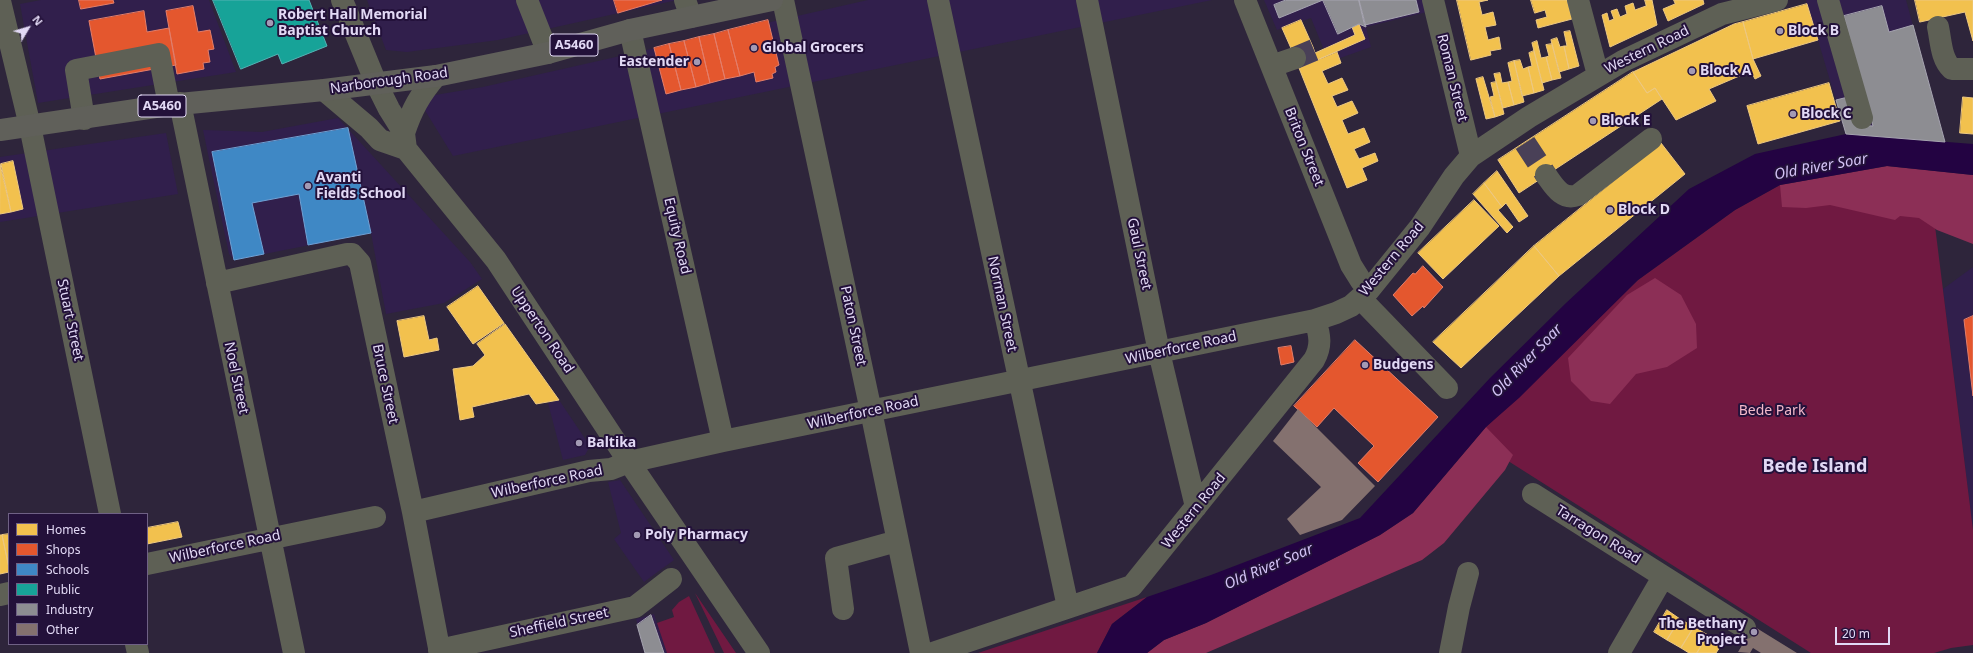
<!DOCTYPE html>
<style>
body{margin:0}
#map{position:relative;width:1973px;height:653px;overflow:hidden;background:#2e253b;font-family:"Noto Sans",sans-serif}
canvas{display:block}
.legend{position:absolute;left:8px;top:513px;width:140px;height:132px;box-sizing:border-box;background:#23113a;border:1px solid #6f6185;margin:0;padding:5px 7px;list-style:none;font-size:12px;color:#e2d9f5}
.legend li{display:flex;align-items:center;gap:8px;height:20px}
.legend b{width:20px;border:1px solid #6f6185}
.north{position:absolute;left:8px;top:8px;width:40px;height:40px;-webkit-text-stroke:3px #23113a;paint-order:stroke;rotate:52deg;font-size:11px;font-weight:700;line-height:16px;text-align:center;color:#e2d9f5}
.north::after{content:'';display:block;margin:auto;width:14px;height:18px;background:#e2d9f5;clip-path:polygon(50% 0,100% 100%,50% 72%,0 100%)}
.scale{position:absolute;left:1835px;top:627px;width:55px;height:18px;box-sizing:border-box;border:2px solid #e2d9f5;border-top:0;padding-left:5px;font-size:12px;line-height:14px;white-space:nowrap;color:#e2d9f5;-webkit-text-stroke:3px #23113a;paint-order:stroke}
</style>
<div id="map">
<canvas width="1973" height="653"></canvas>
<ul class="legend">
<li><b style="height:11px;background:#f2c14e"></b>Homes</li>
<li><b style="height:11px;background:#e4572e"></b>Shops</li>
<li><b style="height:11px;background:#3f88c5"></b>Schools</li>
<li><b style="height:11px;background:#17a398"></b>Public</li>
<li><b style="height:11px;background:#8d8d92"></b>Industry</li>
<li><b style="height:11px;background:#84716f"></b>Other</li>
</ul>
<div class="north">N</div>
<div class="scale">20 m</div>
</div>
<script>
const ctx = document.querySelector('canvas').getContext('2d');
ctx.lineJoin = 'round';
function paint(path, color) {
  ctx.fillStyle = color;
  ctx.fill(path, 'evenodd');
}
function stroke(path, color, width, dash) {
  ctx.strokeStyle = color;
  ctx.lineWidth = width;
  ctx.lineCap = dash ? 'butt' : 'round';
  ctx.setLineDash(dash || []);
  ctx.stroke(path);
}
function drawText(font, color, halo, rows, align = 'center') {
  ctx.font = font + ' "Noto Sans",sans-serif';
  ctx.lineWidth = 4;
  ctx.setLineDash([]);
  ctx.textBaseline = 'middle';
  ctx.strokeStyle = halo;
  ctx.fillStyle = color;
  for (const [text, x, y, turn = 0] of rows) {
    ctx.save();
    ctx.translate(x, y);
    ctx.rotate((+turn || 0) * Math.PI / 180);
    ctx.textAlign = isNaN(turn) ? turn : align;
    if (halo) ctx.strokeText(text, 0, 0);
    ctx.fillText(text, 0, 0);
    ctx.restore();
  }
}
const built = new Path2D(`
 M41 0H209L236 72 38 103 20 4Z
 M367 0H677L498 40 407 52 386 50Z
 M868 0H1212L453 156 426 112 423 103 429 96 483 87Z
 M1264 0H1432L1435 10 1366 27 1371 47 1329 62 1311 18 1277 30Z
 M1806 0H1906L1945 142 1846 134Z
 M338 118 470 262 482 279 444 303 386 314 371 233 234 260 229 254 203 130 262 132Z
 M166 133 178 194 0 222V157Z
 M1973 267V530L1943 289Z
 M559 400 590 446 585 455 563 460 548 403Z
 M620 480 674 560 644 582 614 539 621 533 608 482Z
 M654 614 667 653H646L636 619Z`);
const green = new Path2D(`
 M1928 170 1973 530V645L1951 648 1934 653H1811L1475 440 1486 427 1638 280 1735 210 1780 185Z
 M695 593 736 653H724Z
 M689 596 715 653H667L657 623 674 617 672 610 679 602Z
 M1147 597 1112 624 1097 653H978Z`);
const forest = new Path2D(`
 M1887 166 1973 175V244L1937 230 1919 218 1900 216 1895 220 1830 205 1806 208 1782 207 1780 185Z
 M1655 278 1681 295 1696 324 1697 348 1667 367 1636 374 1610 404 1591 401 1571 381 1568 358 1627 295Z
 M1486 427 1513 455 1505 470 1444 543 1422 560 1206 653H1147L1164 640 1206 623 1380 535 1413 513Z`);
const water = new Path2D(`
 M1846 134 1973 144V175L1887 166 1780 185 1735 210 1638 280 1519 398 1486 427 1413 513 1380 535 1206 623 1164 640 1147 653H1097L1112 624 1147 597 1211 575 1360 518 1490 378 1566 303 1689 189 1755 154Z`);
const homes = new Path2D(`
 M1457 0H1488L1479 2 1482 15 1493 12 1496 25 1485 27 1488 40 1499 37 1501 49 1490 51 1491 55 1471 60Z
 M1531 0H1567L1572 19 1538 28 1536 20 1547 17 1545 10 1535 13Z
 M1645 0H1652L1657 25 1610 47 1602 15 1607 13 1609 21 1614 19 1611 11 1617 9 1620 17 1627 14 1625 6 1633 3 1635 10 1646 6Z
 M1674 0H1703L1704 4 1668 21 1663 9 1675 4Z
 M1915 0H1973V41L1965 12 1920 22Z
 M1807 4 1818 40 1753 59 1743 22Z
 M1301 20 1313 47 1294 55 1282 28Z
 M1743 22 1753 59 1761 76 1755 79 1751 71 1709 89 1716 101 1676 120 1655 88 1647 93 1633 72 1734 24Z
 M1359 24 1365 39 1299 68 1294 55 1313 47 1315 53 1355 35 1352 27Z
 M1570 31 1579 66 1569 69 1564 46H1567L1564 32Z
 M1557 38 1560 47 1564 46 1569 69 1559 72 1551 40Z
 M1537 41 1541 58 1546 57 1552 80 1542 83 1532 43Z
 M1552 44 1561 78 1552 80 1546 57 1549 56 1546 45Z
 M1534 51 1544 90 1534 93 1528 67 1532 66 1529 53Z
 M1337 52 1341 63 1322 71 1328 84 1342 78 1348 90 1332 96 1337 107 1352 101 1358 113 1342 120 1348 134 1364 128 1370 142 1354 149 1359 159 1375 153 1378 161 1362 168 1367 180 1347 188 1299 68Z
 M1520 60 1523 69 1528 67 1534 93 1522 96 1514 61Z
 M1514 61 1524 102 1514 105 1508 82 1512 81 1508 63Z
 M1633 72 1647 93 1655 88 1662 99 1519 193 1498 160Z
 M1500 73 1502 83 1508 82 1514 105 1503 108 1494 74Z
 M1483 77 1495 117 1486 119 1476 79Z
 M1496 82 1504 114 1495 117 1490 97 1494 96 1491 83Z
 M1829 83 1840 121 1758 144 1747 106Z
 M1963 97 1973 98V134L1960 133Z
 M1661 143 1685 174 1559 276 1534 246Z
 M13 161 23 209 11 212 1 164Z
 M0 164 11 212 0 214Z
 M1497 171 1528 216 1519 222 1506 203 1502 207 1484 183Z
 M1484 183 1502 207 1498 210 1513 227 1507 233 1473 194Z
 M1474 200 1499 226 1443 279 1418 253Z
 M1534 246 1559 276 1461 368 1433 342Z
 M478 286 504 323 473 344 447 307Z
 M424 316 429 340 437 338 439 350 404 357 397 321Z
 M505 324 559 400 536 404 529 394 472 407 474 417 460 420 453 369 473 366 485 355 477 344Z
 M178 522 182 537 147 544V528Z
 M9 534V568L2 535Z
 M0 535H2L9 568V572L0 574Z
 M1667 610 1680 619 1667 640 1654 632Z
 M1680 619 1694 627 1681 648 1667 640Z
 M1694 627 1708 635 1697 653H1689L1681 648Z
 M1708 635 1722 644 1716 653H1697Z`);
const shops = new Path2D(`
 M79 0H113L114 3 81 9Z
 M614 0H662L618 13Z
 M193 6 198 32 210 30 214 49 208 50 210 62 203 63 204 69 177 74 166 11Z
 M144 11 147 32 169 28 176 65 100 79 89 21Z
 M768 20 779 65 775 67 776 72 772 74 773 78 756 82 754 72 740 76 728 30Z
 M728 30 740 76 725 79 714 34Z
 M714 34 725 79 710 83 699 37Z
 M699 37 710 83 696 87 684 41Z
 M684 41 696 87 681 90 669 44Z
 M669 44 681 90 666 94 654 48Z
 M1423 266 1443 287 1424 308 1423 306 1412 316 1393 295 1413 273 1415 274Z
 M1973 316V396L1964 320Z
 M1355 340 1438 417 1378 482 1358 463 1374 446 1334 408 1317 427 1294 406Z
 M1291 346 1294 362 1281 365 1278 348Z`);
const schools = new Path2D(`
 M348 128 371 233 308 245 299 194 252 203 264 254 234 260 212 152Z`);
const public = new Path2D(`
 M213 0H309L327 46 282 64 278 54 241 69Z`);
const industry = new Path2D(`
 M1286 0H1323L1279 18 1274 5Z
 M1323 0H1359L1366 27 1359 24 1338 34Z
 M1359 0H1416L1419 12 1365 25Z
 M1882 6 1889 32 1913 25 1945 142 1846 134 1836 100 1848 97 1856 125 1873 126 1844 16Z
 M651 615 664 653H645L637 625Z`);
const building = new Path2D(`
 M1298 409 1375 486 1342 520 1300 535 1287 519 1321 487 1273 441Z
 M1750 624 1797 653H1761L1753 648 1750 653 1738 652 1744 642 1740 640Z`);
const minorTunnel = new Path2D(`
 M1295 58 1314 50
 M1525 143 1546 175`);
const minor = new Path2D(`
 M342 0 376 83 389 109 404 133 406 149 496 260 629 462 759 653
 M527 0 548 53
 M685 0 691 17
 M783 0 871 411 921 653
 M938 0 1068 607
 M1087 0 1159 352 1196 507
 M1245 0 1351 265 1361 281 1369 290
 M1433 0 1471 156
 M1578 0 1598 75
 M1828 0 1862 118
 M0 1 30 126 110 514
 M1938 27C1941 41 1941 59 1952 69H1973
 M630 30 723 441
 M1272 66 1295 58
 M324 90 369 128 380 140 406 149
 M180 103 294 653
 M84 119 76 70 159 54 169 105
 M404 133C412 109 420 95 436 76
 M1546 175C1554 186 1562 201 1578 195L1651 139
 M217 283 347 254H352L360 263 413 512 440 653
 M1360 298 1447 388
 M1533 494 1745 628
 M413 512 589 471 611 469 629 462 723 441 1315 320 1336 313 1351 306 1369 290 1420 227 1454 176 1471 156 1529 117 1623 61 1722 14 1777 0
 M147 564 375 517
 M0 595 9 593
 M843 609 836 558 897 541
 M136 644 138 653
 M439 650 635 607 671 579
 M933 653 1132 586 1314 360C1322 346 1320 335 1315 320
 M1450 653 1459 607 1468 573
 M1619 653 1663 577`);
const major = new Path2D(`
 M0 130 169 105 324 90 436 76 548 53 630 30 772 0`);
const markers = [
 [270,23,4,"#a39ab4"],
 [1780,31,4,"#a39ab4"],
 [754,48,4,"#a39ab4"],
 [697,62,4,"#a39ab4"],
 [1692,71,4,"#a39ab4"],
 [1793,114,4,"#a39ab4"],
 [1593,121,4,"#a39ab4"],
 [308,186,4,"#a39ab4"],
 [1610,210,4,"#a39ab4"],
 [1365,365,4,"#a39ab4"],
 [579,443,4,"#a39ab4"],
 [637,535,4,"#a39ab4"],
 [1754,632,4,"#a39ab4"]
];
const shields = [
 [574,45,48],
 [162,106,48]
];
const shieldNames = [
 ["A5460",574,45],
 ["A5460",162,106]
];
const poiNames = [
 ["Robert Hall Memorial",278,15],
 ["Baptist Church",278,31],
 ["Block B",1788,31],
 ["Global Grocers",762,48],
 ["Eastender",689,62,"right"],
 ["Block A",1700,71],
 ["Block C",1801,114],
 ["Block E",1601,121],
 ["Avanti",316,178],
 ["Fields School",316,194],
 ["Block D",1618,210],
 ["Budgens",1373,365],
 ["Baltika",587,443],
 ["Poly Pharmacy",645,535],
 ["The Bethany",1746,624,"right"],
 ["Project",1746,640,"right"]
];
const streetNames = [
 ["Western Road",1647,50,-26],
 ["Roman Street",1452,78,76],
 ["Narborough Road",389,81,-8],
 ["Briton Street",1304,147,68],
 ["Equity Road",677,236,77],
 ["Gaul Street",1139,254,78],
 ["Western Road",1392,259,-50],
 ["Norman Street",1002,304,78],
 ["Stuart Street",70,320,78],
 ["Paton Street",853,326,78],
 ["Upperton Road",542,330,56],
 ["Wilberforce Road",1181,348,-12],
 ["Noel Street",236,378,78],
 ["Bruce Street",385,384,78],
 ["Wilberforce Road",863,413,-12],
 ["Wilberforce Road",547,482,-12],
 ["Western Road",1194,511,-51],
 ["Tarragon Road",1598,535,32],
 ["Wilberforce Road",225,547,-12],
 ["Sheffield Street",559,623,-12]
];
const parkNames = [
 ["Bede Park",1772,411]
];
const waterNames = [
 ["Old River Soar",1821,167,-10],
 ["Old River Soar",1527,361,-46],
 ["Old River Soar",1269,567,-23]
];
const districtNames = [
 ["Bede Island",1815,467]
];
paint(built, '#311f4c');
paint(green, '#701941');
paint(forest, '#8c2f56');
paint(water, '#230342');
paint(homes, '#f2c14e');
stroke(homes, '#edc880', 1);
paint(shops, '#e4572e');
stroke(shops, '#e37e6a', 1);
paint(schools, '#3f88c5');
stroke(schools, '#70a0d3', 1);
paint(public, '#17a398');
stroke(public, '#54b3b4', 1);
paint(industry, '#8d8d92');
stroke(industry, '#a6a4b0', 1);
paint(building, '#84716f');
stroke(minorTunnel, '#494057', 22, [22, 11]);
stroke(minor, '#5e6055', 22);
stroke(major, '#60605a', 22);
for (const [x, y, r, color] of markers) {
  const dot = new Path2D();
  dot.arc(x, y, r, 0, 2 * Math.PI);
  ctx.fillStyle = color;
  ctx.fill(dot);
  stroke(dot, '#23113a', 1.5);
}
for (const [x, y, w] of shields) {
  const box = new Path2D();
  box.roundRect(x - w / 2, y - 11, w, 22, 3);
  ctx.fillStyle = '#23113a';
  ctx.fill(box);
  stroke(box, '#e2d9f5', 1);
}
drawText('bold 13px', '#e2d9f5', null, shieldNames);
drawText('bold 14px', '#e2d9f5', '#23113a', poiNames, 'left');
drawText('14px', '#e2d9f5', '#23113a', streetNames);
drawText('14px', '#f4b9ca', '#23113a', parkNames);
drawText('italic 15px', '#d2c2f4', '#23113a', waterNames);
drawText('bold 18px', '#e2d9f5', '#23113a', districtNames);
</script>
